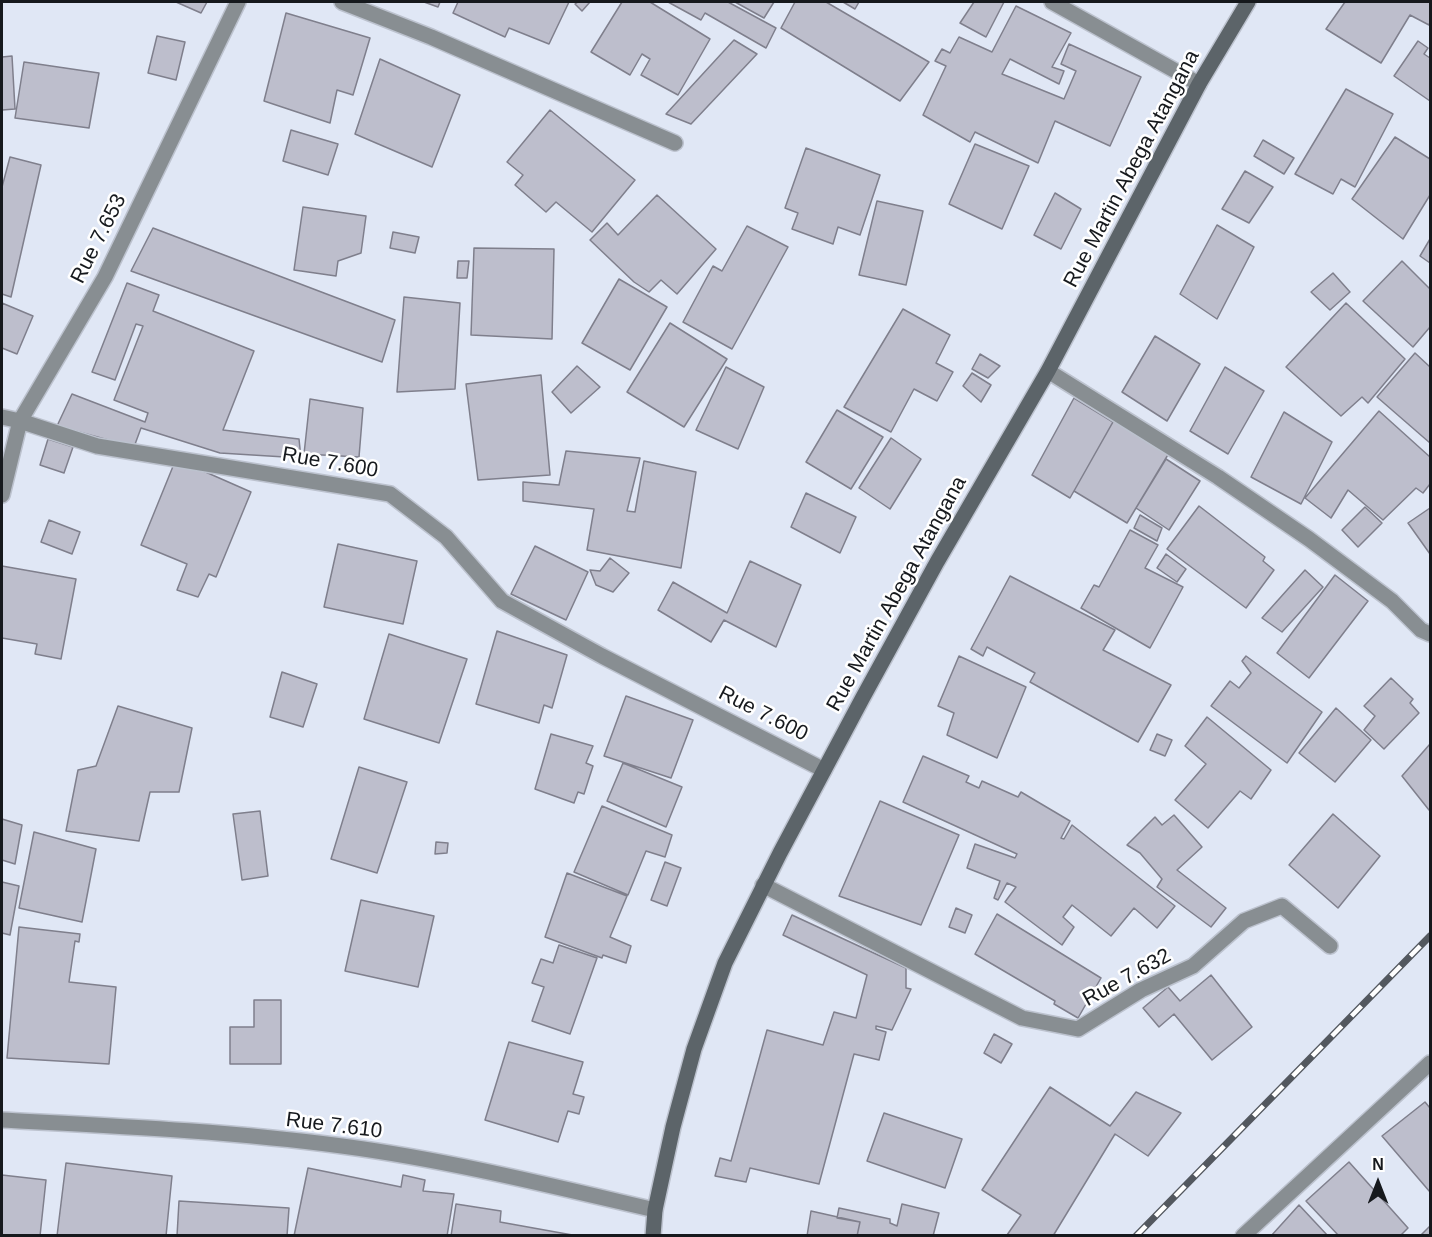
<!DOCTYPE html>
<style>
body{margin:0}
#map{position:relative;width:1432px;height:1237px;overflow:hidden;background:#e0e7f5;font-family:Helvetica,sans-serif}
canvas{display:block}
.frame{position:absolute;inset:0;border:3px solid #16191d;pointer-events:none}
.north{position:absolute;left:1348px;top:1153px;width:60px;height:60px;-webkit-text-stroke:4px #fff;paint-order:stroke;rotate:0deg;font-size:16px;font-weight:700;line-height:24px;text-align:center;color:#16191d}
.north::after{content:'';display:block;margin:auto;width:21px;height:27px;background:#16191d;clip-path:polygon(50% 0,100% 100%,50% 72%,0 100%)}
</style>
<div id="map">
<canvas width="1432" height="1237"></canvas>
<div class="frame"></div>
<div class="north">N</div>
</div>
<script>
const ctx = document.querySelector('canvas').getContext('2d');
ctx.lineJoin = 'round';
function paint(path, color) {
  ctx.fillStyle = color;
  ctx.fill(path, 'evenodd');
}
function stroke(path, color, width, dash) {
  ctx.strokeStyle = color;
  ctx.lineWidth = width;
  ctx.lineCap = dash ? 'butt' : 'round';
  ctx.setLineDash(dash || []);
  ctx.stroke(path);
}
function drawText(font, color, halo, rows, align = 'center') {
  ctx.font = font + ' Helvetica,sans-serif';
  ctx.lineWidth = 5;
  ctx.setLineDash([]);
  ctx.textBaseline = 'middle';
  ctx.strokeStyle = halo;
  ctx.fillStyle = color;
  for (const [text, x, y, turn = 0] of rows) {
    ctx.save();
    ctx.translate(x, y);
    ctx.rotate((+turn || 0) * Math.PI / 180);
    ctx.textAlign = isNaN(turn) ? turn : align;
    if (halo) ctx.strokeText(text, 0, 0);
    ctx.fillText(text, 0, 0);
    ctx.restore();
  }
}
const building = new Path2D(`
 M176 2H207L201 13Z
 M424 2H440L438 7Z
 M458 2H569L549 44 509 28 505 37 453 13Z
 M578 2H590L582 11 575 4Z
 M622 2H650L710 39 678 95 641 75 650 59 642 54 630 75 591 52Z
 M668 2H728L776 28 766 48 705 13 701 20Z
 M735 2H774L764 18Z
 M795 2H826L929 62 900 101 781 28Z
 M843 2H859L855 9Z
 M974 2H1004L986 37 960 23Z
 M1345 2H1430V22L1429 25 1410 15 1381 63 1326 29Z
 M1016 6 1071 33 1052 67 1064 71 1059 84 1010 59 1002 74 1064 99 1076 71 1061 64 1069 44 1141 77 1110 146 1055 121 1038 163 975 132 970 142 923 115 946 66 935 61 942 49 950 53 959 37 992 52Z
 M286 13 370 38 353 95 337 90 330 123 264 101Z
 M157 36 185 42 176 80 148 73Z
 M734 40 757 54 691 124 666 114Z
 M1418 41 1428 48 1424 54 1430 58V101L1394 76Z
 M12 56 15 109 2 110V57Z
 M380 59 460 95 432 167 355 134Z
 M24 62 99 73 89 128 15 118Z
 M1346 89 1393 114 1355 187 1341 179 1333 194 1295 174Z
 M550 110 635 180 592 232 556 202 546 212 515 185 523 175 507 162Z
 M291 130 338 144 328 175 283 161Z
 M1395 137 1430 159V195L1403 239 1352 199Z
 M1263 140 1294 158 1284 174 1254 156Z
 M975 144 1029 166 1002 229 949 204Z
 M806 148 880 175 860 235 838 227 833 244 792 229 798 213 785 208Z
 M10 157 41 165 11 297 2 294V187Z
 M1245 171 1273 187 1249 223 1222 209Z
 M1055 193 1081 209 1061 249 1034 235Z
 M657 195 716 249 677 294 661 280 649 292 634 282 590 240 607 223 618 235Z
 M877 201 923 211 906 285 859 275Z
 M303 207 366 216 361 253 338 261 336 276 294 270Z
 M1217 225 1254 247 1217 319 1180 294Z
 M747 226 788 247 732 349 683 322 713 266 722 271Z
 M153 228 395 320 382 362 131 271Z
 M393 232 419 237 415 253 390 248Z
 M1430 239V263L1420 256Z
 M474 248 554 249 552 339 471 335Z
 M458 261H469L467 278H457Z
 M1402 261 1430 289V327L1413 347 1363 301Z
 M1333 273 1350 292 1330 310 1311 292Z
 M619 279 667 307 630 370 582 343Z
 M127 283 159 295 153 311 254 351 223 430 299 439 301 458 220 453 141 428 134 447 57 426 72 394 145 422 148 413 114 400 143 326 136 324 115 380 92 372Z
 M404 297 460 303 455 389 397 392Z
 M2 303 33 316 17 354 2 348Z
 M1346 303 1405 359 1368 403 1362 397 1341 416 1286 367Z
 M903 309 950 335 936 363 953 372 937 401 914 389 891 432 844 407Z
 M670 323 727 359 684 427 627 392Z
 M1155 336 1200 364 1167 421 1122 392Z
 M1415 353 1430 367V443L1377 397Z
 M980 354 1000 366 988 378 972 369Z
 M577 366 600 387 571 413 552 392Z
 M726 367 764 387 738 449 696 430Z
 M1225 367 1264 391 1228 454 1190 431Z
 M972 373 991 385 981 402 963 386Z
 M541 375 550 475 478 480 466 384Z
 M1074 398 1113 422 1070 498 1032 475Z
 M310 399 363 408 359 457 304 454Z
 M837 410 883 437 851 489 806 462Z
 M1379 411 1430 457V484L1423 493 1416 488 1383 520 1348 490 1331 518 1305 498Z
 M1284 412 1332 442 1301 504 1251 477Z
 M1114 420 1169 453 1127 523 1074 491Z
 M891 438 921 459 890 509 859 488Z
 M48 439 73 447 64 473 40 465Z
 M566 451 640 458 627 511 635 512 644 461 696 472 681 568 587 550 594 509 523 501V482L559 485Z
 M176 459 251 492 216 577 209 574 198 597 177 590 187 564 141 545Z
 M1166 459 1200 481 1169 530 1136 508Z
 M806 493 856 517 840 553 791 527Z
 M1199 506 1265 557 1263 561 1274 570 1246 608 1167 549Z
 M1365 507 1382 523 1358 547 1342 530Z
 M1430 508V554L1408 523Z
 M1140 515 1162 528 1157 541 1134 528Z
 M49 520 80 532 72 554 41 542Z
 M1130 530 1158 545 1145 568 1183 587 1150 648 1081 608 1094 585 1099 587Z
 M338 544 417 561 403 624 324 607Z
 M535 546 588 572 566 620 511 594Z
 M1166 554 1186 569 1177 582 1157 568Z
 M610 558 629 573 613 592 596 585 590 570 600 571Z
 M750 561 801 585 776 647 724 620 711 642 658 610 673 582 727 613Z
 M2 566 76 579 61 659 35 654 37 644 2 638Z
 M1305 570 1323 587 1282 632 1262 618Z
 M1335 575 1368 601 1309 678 1277 653Z
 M1010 576 1115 630 1103 650 1171 685 1138 742 1030 682 1035 673 987 647 983 656 971 649Z
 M497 631 567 655 552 708 544 705 539 723 476 704Z
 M389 634 467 659 439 743 364 719Z
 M959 656 1026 687 997 758 947 735 954 713 938 706Z
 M1246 656 1322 712 1287 763 1211 706 1230 681 1239 688 1251 673 1242 661Z
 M282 672 317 684 303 727 270 717Z
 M1391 678 1413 699 1410 703 1419 713 1384 749 1364 730 1375 716 1364 706Z
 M626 696 693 720 671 778 604 756Z
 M118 706 192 728 179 792H150L139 841 66 831 78 770 96 766Z
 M1336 708 1371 740 1335 782 1299 753Z
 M1207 717 1271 770 1251 799 1240 791 1208 828 1175 800 1206 764 1185 746Z
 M551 734 593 746 586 763 593 766 584 794 578 792 574 803 535 789Z
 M1157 734 1172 740 1165 756 1150 750Z
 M1430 744V809L1429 810 1402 776Z
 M923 756 969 776 966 782 979 788 982 781 1018 797 1021 792 1070 821 1061 838 1064 839 1072 825 1175 906 1157 928 1134 908 1111 936 1072 905 1063 917 1074 927 1062 945 1005 902 1016 887 1007 883 998 900 994 898 1000 881 967 868 975 844 1015 858 1017 854 903 802Z
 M623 763 682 787 666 827 607 801Z
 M359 767 407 782 377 873 331 859Z
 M880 801 959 835 921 925 839 896Z
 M602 806 672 835 665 857 646 851 628 895 574 872Z
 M260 811 268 876 242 880 233 814Z
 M1333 814 1380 856 1338 908 1289 865Z
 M1174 815 1202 847 1177 870 1226 908 1211 927 1157 887 1162 879 1140 853 1127 845 1155 817 1162 825Z
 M2 819 22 825 15 864 2 860Z
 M34 832 96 849 82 922 19 908Z
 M436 842 448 843 447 853 435 854Z
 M665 862 681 868 667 906 651 900Z
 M567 873 627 896 610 937 631 946 626 963 603 955 602 958 545 937Z
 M2 882 19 886 10 935 2 933Z
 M361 900 434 916 418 987 345 971Z
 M956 908 972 915 965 933 949 927Z
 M997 914 1101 978 1078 1018 1054 1004 1055 1001 975 954Z
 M792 915 906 968V988L911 989 892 1030 876 1026V1029L886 1032 879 1060 854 1054 819 1184 750 1168 746 1182 715 1176 720 1158 731 1161 767 1030 823 1045 834 1012 856 1018 867 975 783 935Z
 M19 927 80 934 79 942 75 941 69 982 116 987 109 1064 7 1058Z
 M559 945 597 958 570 1034 532 1021 544 987 532 983 541 959 553 963Z
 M1211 975 1252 1027 1212 1060 1174 1014 1159 1027 1143 1008 1168 987 1180 1001Z
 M254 1000H281V1064H230V1027H254Z
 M994 1034 1012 1044 1001 1063 984 1053Z
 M509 1042 583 1062 573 1094 584 1097 579 1114 568 1111 558 1142 485 1120Z
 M1050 1087 1110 1126 1136 1092 1181 1113 1148 1156 1115 1134 1053 1236H1009L1007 1235 1021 1215 982 1190Z
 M1425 1102 1430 1108V1192L1382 1136Z
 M884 1113 962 1139 945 1188 867 1161Z
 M1349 1162 1408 1228 1400 1236H1339L1306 1201Z
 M66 1163 172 1176 166 1236H57Z
 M308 1168 401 1187 403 1175 425 1180 423 1191 454 1194 447 1236H294Z
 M2 1175 46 1180 40 1236H2Z
 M179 1201 289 1208 287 1236H177Z
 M456 1204 501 1211 500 1222 578 1236H451Z
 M902 1204 939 1213 933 1236H857L860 1222 837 1218 839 1208 890 1219V1223L897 1226Z
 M1299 1205 1328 1236H1271Z
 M811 1211 860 1222 857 1236H807Z
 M1430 1226V1236H1420Z`);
const minor = new Path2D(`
 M342 2 431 37 675 143
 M1052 2 1199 84
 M1048 371 1218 477 1309 539 1392 601 1421 630 1430 634
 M2 417 20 421 97 446 390 494 446 537 502 601 602 656 824 770
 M2 495 20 421 105 277 238 2
 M763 885 1022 1018 1078 1029 1141 990 1193 966 1244 921 1282 906 1330 946
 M2 1120C115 1126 229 1131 342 1146 448 1160 552 1186 655 1210
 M1243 1236 1430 1063`);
const secondary = new Path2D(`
 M653 1236 655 1210 673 1127 694 1049 725 963 780 853 862 699 937 562 1048 371 1199 84 1248 2`);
const rail = new Path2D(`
 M1136 1236 1430 936`);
const streetNames = [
 ["Rue Martin Abega Atangana",1132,169,-62],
 ["Rue 7.653",99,239,-63],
 ["Rue 7.600",330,463,10],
 ["Rue Martin Abega Atangana",897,594,-61],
 ["Rue 7.600",763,714,27],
 ["Rue 7.632",1127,978,-29],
 ["Rue 7.610",334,1126,7]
];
paint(building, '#bdbecc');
stroke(building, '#7f7f8c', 1.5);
stroke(minor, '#bcc2ce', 18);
stroke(secondary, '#bcc2ce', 18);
stroke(minor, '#888e92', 15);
stroke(secondary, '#5c6469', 15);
stroke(rail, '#53585f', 7);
stroke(rail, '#fff', 4.5, [14]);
drawText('21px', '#16191d', '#fff', streetNames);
</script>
